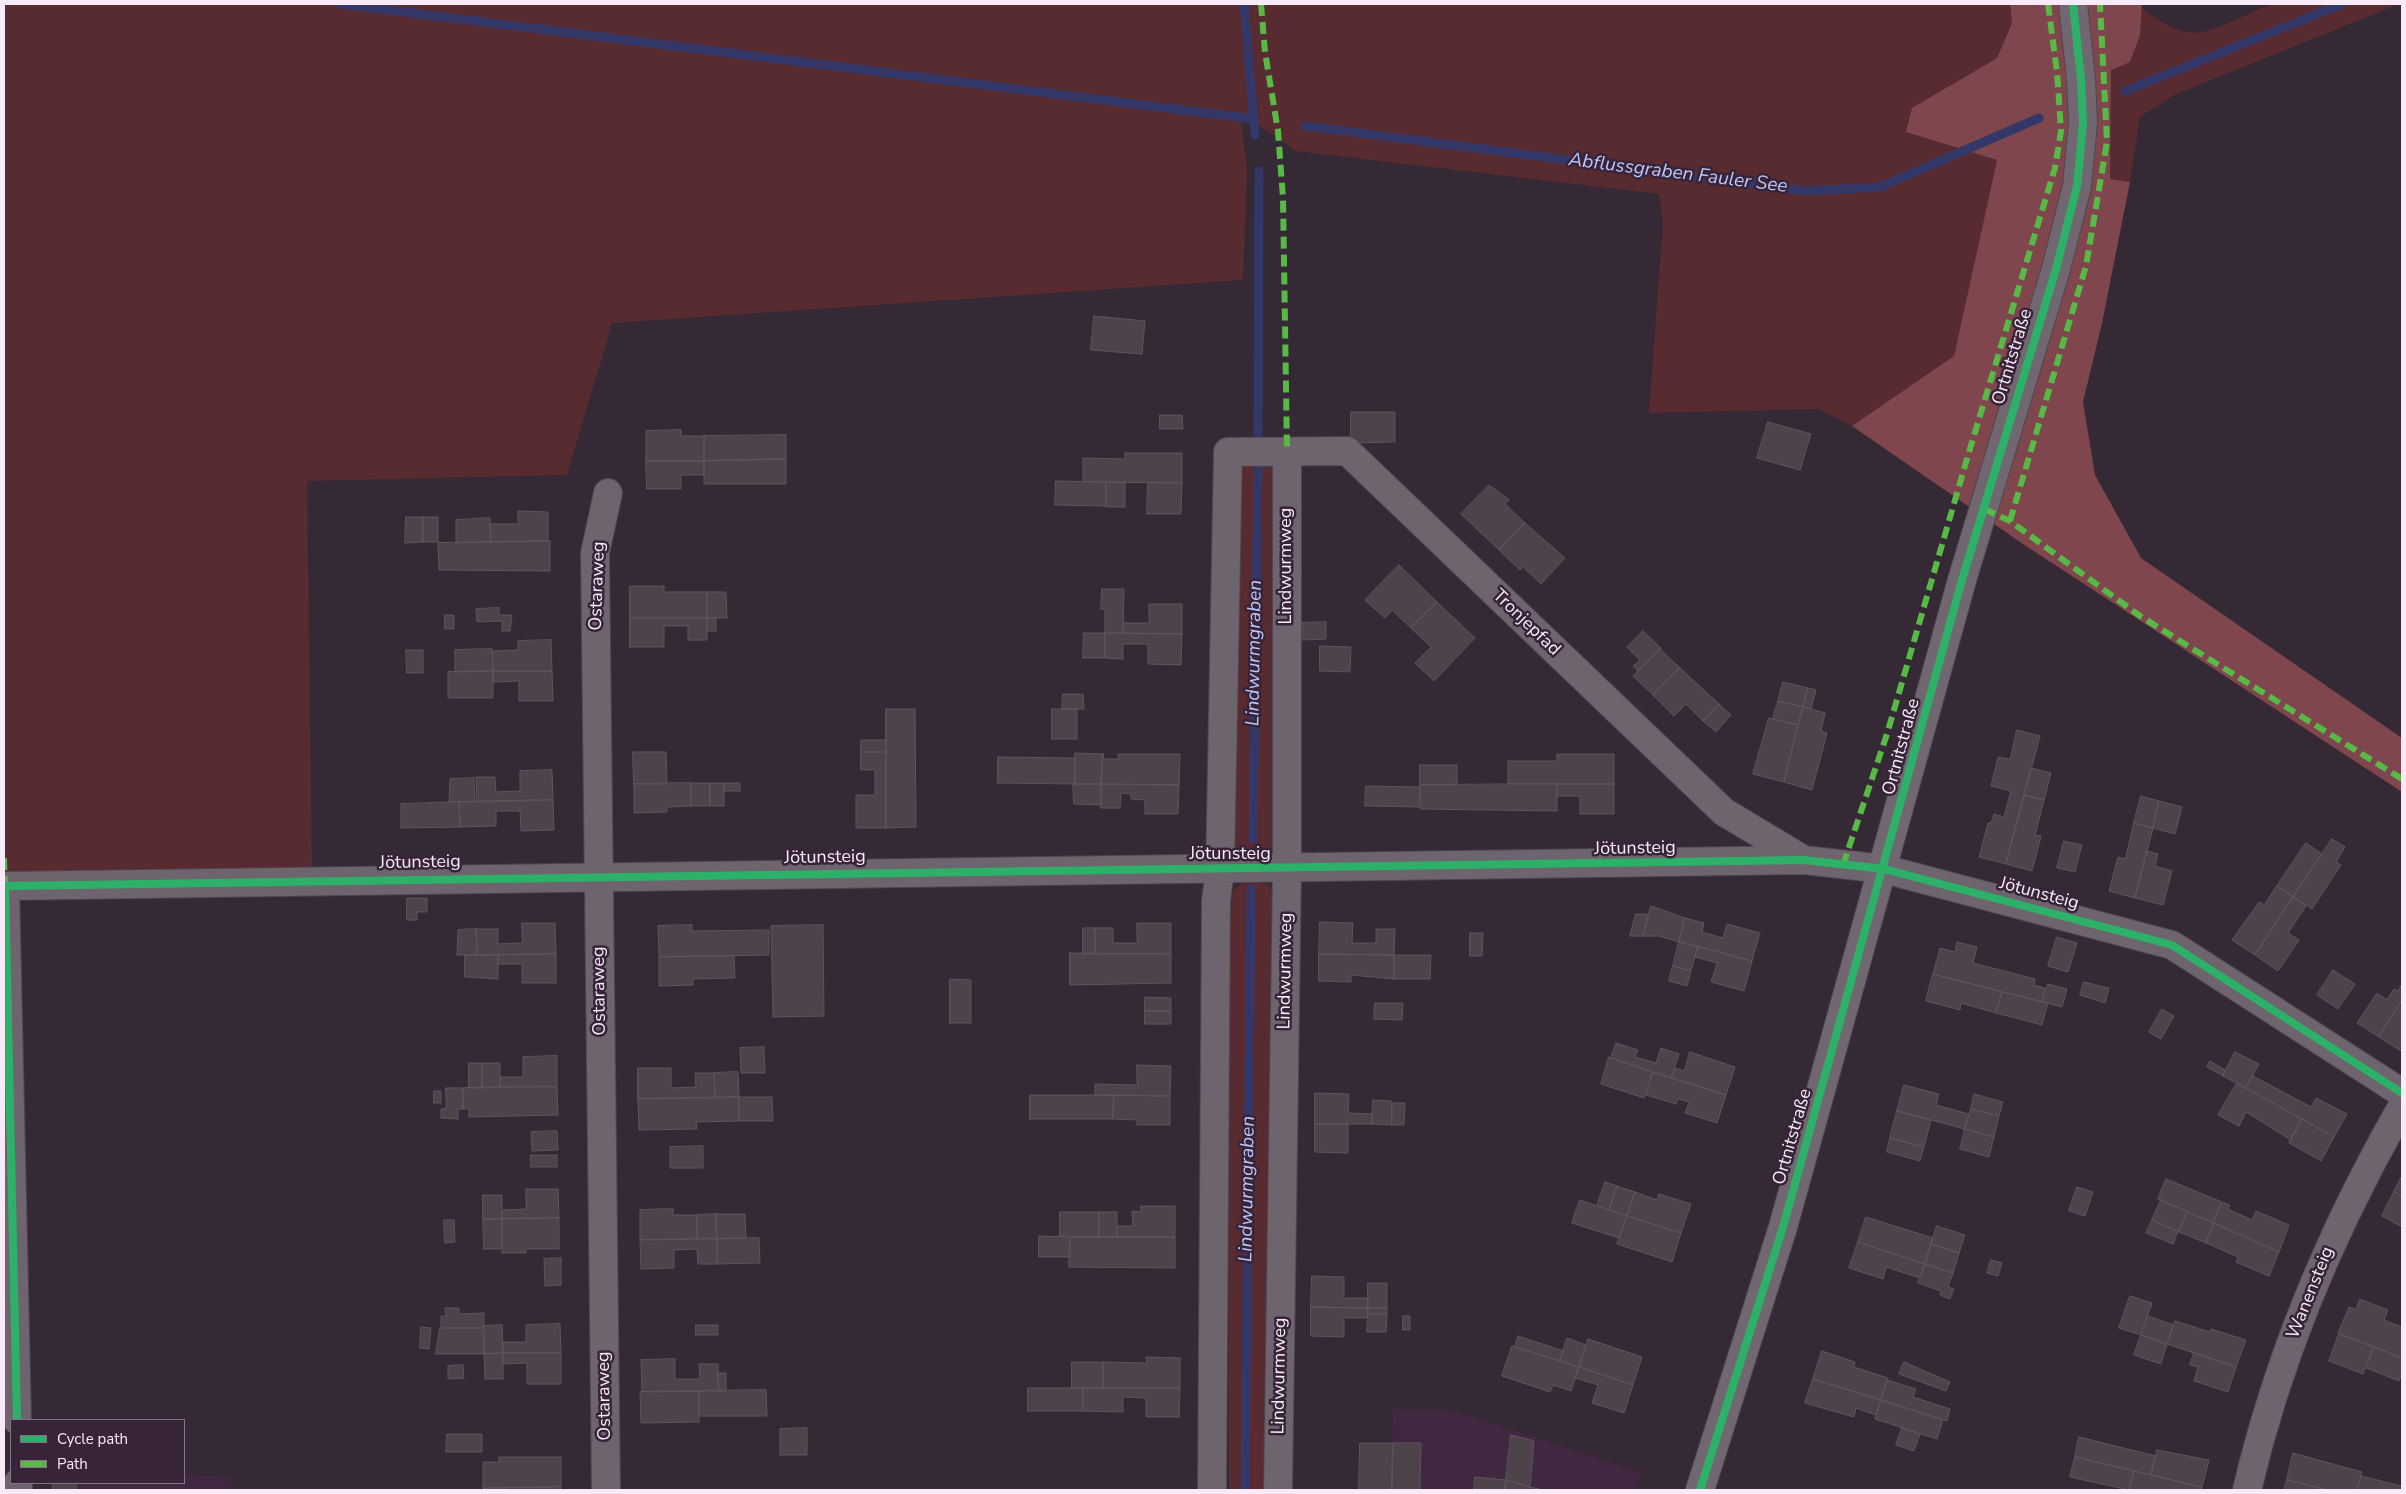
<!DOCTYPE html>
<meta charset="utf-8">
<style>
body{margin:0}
#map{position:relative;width:2406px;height:1494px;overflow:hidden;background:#342934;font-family:"Nunito Sans",sans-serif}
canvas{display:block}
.frame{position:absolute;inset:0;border:5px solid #f8eaf8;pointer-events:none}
.legend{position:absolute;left:10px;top:1419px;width:175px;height:65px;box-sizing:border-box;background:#382439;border:1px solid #857385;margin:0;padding:6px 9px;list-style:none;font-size:15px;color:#f8eaf8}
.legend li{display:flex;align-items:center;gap:10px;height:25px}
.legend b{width:25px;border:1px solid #857385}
</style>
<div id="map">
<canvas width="2406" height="1494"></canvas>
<div class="frame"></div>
<ul class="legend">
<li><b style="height:6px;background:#2db169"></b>Cycle path</li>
<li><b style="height:6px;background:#58b947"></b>Path</li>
</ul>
</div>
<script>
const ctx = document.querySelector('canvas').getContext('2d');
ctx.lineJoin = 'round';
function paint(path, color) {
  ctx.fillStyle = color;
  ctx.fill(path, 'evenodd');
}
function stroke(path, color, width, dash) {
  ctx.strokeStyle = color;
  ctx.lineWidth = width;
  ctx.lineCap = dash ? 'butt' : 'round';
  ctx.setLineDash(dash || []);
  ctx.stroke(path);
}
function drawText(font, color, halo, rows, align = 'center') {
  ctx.font = font + ' "Nunito Sans",sans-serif';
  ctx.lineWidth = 5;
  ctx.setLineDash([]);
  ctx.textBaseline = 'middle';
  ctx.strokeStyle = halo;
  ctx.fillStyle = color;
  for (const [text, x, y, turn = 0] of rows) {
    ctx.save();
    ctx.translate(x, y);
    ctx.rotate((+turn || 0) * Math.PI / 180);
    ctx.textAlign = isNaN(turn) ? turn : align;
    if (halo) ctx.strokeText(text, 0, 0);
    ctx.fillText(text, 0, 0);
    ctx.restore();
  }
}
const built = new Path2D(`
 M1393 1409 1453 1410 1641 1472 1635 1490H1392Z
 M184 1475 231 1477V1490H51V1483H184Z`);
const green = new Path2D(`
 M4 4H2010L2012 23 1997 58 1958 80 1906 132 1997 160 1954 356 1852 426 1819 409 1649 413 1663 222 1659 194 1296 151 1240 112 1247 169 1243 280 612 323 567 475 307 481 312 872 4 871Z
 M2272 4H2399L2174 95 2140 117 2130 182 2110 179 2111 70 2140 35 2141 8C2157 20 2181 36 2202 32 2221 28 2253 11 2272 4Z
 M1245 459 1277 462 1275 856 1242 860 1231 854 1238 470Z
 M1253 880 1267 884 1277 894 1270 1490H1229L1227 909C1231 892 1235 884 1253 880Z`);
const forest = new Path2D(`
 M2010 4H2142L2140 35 2130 62 2111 70 2110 179 2130 182 2102 323 2083 402 2095 475 2141 558 2402 738V792L2023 544 1852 426 1954 356 1997 160 1906 132 1912 108 1997 58 2012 23Z`);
const stream = new Path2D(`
 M340 4 1254 119
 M1244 4 1255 135
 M2125 91 2342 4
 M1305 126 1806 191 1880 187 2039 118
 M1258 435 1259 171
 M1253 839 1258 467
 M1245 1490 1251 889`);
const building = new Path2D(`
 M1094 316 1145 321 1142 354 1091 350Z
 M1351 412H1395V442L1351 443Z
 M1160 415H1182L1183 429H1160Z
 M1768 422 1811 434 1800 470 1757 458Z
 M681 430V436H704V461H646V431Z
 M786 435V459L704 461V436Z
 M1125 453H1182V483L1083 482V458L1125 459Z
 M786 459V484H704V461Z
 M646 461H704V475H681V489H647Z
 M1056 481 1106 482V506L1055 505Z
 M1106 482H1125V507H1106Z
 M1148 482 1182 483 1181 514H1147Z
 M1489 485 1509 500 1505 504 1525 523 1499 550 1461 514Z
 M518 511 548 512V541L491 542 490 524H518Z
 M406 517H423V542L405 543Z
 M423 517H438V542H423Z
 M490 518 491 542 456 543V520Z
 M1525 523 1565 558 1541 584 1523 567 1520 570 1499 550Z
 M550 541V571L439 570 438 543Z
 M1399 565 1437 602 1411 628 1392 610 1385 618 1365 600Z
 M630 586H664V592H707V618H630Z
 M1102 589H1124L1123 633H1105V609H1101Z
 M707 592H726L727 618H707Z
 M1437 602 1475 638 1434 681 1415 663 1431 647 1411 628Z
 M1149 604H1182V634L1123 633 1124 623H1149Z
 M499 608V615H512L510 631H502V621L477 622 476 609Z
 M445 615H454V629H445Z
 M630 618H707V640H688V626H664V647H630Z
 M707 618H716V631H707Z
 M1326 622V639L1302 640V623Z
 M1643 631 1661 648 1638 671 1633 666 1640 660 1627 647Z
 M1084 633H1105V658H1083Z
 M1105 633 1182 634 1181 665 1148 664V644H1123V659L1105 658Z
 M551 640 552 671H493L492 651 518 650V641Z
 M1320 646 1351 647 1350 672 1320 671Z
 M492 649 493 671 455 672V650Z
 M1660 649 1680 668 1653 695 1633 676Z
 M406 650H423V673H407Z
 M1680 668 1719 704 1703 721 1686 704 1674 716 1653 695Z
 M493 671H552L553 701H519V681L493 682Z
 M493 671V698H448V672Z
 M1783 682 1808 688 1803 707 1778 701Z
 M1808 688 1816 690 1811 709 1803 707Z
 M1063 694H1083L1084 709H1062Z
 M1778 701 1803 707 1798 725 1773 719Z
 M1719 704 1731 715 1716 732 1703 721Z
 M1803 707 1825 713 1821 731 1827 733 1812 790 1784 782Z
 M886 709H915L916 827 886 828Z
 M1052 709H1077V739H1052Z
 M1769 718 1798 725 1784 782 1753 774Z
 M2017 730 2040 736 2006 864 1979 857 1988 823H1991L1994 814 2004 817 2011 791 1991 786 1998 757 2010 759Z
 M861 740H886V752H861Z
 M633 752H666L667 784H634Z
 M861 752H886V828H856V795H875V770H861Z
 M1075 753 1103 754 1101 784H1075Z
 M1103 754 1104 759H1119L1118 754H1180L1179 785 1101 784Z
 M1557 754H1614V784H1508V761H1557Z
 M998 757 1075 758V784L998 783Z
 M1420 765H1457V785H1420Z
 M2031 768 2051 773 2044 800 2024 795Z
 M552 770 553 800 477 802 476 777H495L496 792 520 791V771Z
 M474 778 475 802H449L450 779Z
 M691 783V806L667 807V812L634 813V784Z
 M691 783H710V806H691Z
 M710 783H724V806H710Z
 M724 783H740V791H724Z
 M1073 784H1101V805L1074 804Z
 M1101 784 1179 785 1178 814H1145V800L1131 799V794L1121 793 1120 808H1101Z
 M1557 784V811L1420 809V785Z
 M1557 784H1614V814H1580V796H1557Z
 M1366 786 1420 787 1419 807 1365 806Z
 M2024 795 2044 800 2035 835 2041 836 2032 871 2006 864Z
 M2141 796 2159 801 2153 828 2134 823Z
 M553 800 554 830 521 831 520 811H496V826L460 827 459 802Z
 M2159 801 2182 807 2175 834 2153 828Z
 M459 802 460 827 401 828V804Z
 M2134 823 2153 828 2135 898 2109 891 2118 857 2125 859Z
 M2332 839 2345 847 2336 862 2341 865 2312 909 2293 897Z
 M2064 841 2082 845 2075 872 2057 868Z
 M2306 843 2322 854 2293 897 2277 886Z
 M2147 851 2158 854 2155 866 2172 871 2163 905 2135 898Z
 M2277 886 2293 897 2255 955 2232 940 2259 902 2264 905Z
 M2293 897 2306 906 2288 933 2299 940 2278 971 2255 955Z
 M407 898H427V912H417V920H407Z
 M1651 906 1685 918 1679 942 1659 936H1643Z
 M1636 914H1649L1643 936H1630Z
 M1685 918 1704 923 1702 932 1723 938 1727 924 1760 933 1752 961 1679 942Z
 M1320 922 1353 923 1352 943H1376V929H1395L1394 955 1319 954Z
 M522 923H555L556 954 477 955 476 929H498V944L522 943Z
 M1137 923H1171V954H1095V928H1113V943H1137Z
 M692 925V931L769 930V955L659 957 658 926Z
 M823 925 824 1016 773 1017 771 926Z
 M1083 928H1095V954H1083Z
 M476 929 477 955H457L458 930Z
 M1470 933H1483L1482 956H1470Z
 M2057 937 2077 943 2068 972 2048 966Z
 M1679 942 1698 946 1691 971 1673 966Z
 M1957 942 1977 947 1973 963 2035 979 2034 985 2045 988 2042 1002 1933 974 1940 948 1955 952Z
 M1698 946 1752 961 1744 991 1711 982 1717 963 1695 957Z
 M1070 953 1171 954V983L1070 985Z
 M556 954V983H522V964H498V955Z
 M1319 954 1394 955V979L1351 975V982L1319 981Z
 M465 955H498V979L465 977Z
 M1394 955H1431L1430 979H1394Z
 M734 956 735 978 693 979V985L659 986V957Z
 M1673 966 1691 971 1687 986 1669 981Z
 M2333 970 2355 984 2338 1009 2317 995Z
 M1933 974 2002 992 1996 1013 1961 1003 1960 1010 1926 1001Z
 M950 979 971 980V1023H950Z
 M2084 982 2109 988 2105 1003 2080 995Z
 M2048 984 2067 989 2062 1007 2042 1002Z
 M2402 984V1000L2379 1037 2357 1023 2377 993 2387 1000 2394 989 2398 991Z
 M2002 992 2048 1003 2042 1025 1996 1013Z
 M1145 997 1171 998V1011H1145Z
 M2402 1000V1048L2401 1051 2379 1037Z
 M1375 1003H1403L1402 1020 1374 1019Z
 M2162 1009 2174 1016 2161 1039 2149 1032Z
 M1145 1011H1171V1024H1145Z
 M1616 1043 1638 1050 1635 1057 1656 1063 1661 1048 1679 1054 1671 1078 1611 1058Z
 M764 1047 765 1073H741L740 1048Z
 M1690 1052 1735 1067 1726 1095 1671 1078 1675 1068 1684 1071Z
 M2235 1052 2259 1064 2246 1088 2223 1076Z
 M557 1056V1087H500L501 1077H523V1057Z
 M1609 1057 1653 1072 1644 1098 1601 1084Z
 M2210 1061 2225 1070 2223 1076 2207 1067Z
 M469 1063H482V1088H469Z
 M482 1063H500V1087L482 1088Z
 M1137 1065 1171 1066 1170 1096 1095 1095V1084L1137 1085Z
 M638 1068H671V1088L696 1087 695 1073H714L715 1098 638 1099Z
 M738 1072 739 1097 715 1098 714 1073Z
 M1653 1072 1726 1095 1717 1123 1685 1113 1689 1102 1678 1099 1676 1104 1646 1095Z
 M2253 1076 2311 1107 2316 1098 2347 1114 2334 1137 2246 1088Z
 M2237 1083 2302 1119 2291 1140 2246 1112 2239 1126 2218 1115Z
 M1904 1085 1939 1094 1936 1105 1969 1114 1965 1129 1897 1111Z
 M557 1087 558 1115 469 1117V1109H463V1088Z
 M446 1088H463V1109H458V1119L441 1118V1109L446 1108Z
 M434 1091H441V1103H434Z
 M1315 1093 1349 1094 1348 1113 1373 1114 1372 1124H1315Z
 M1974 1094 2003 1102 1999 1116 1971 1109Z
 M1030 1095H1114L1113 1119H1030Z
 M1114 1095 1170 1096V1125H1137V1120L1113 1119Z
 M739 1097V1121L696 1122 697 1129 639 1130 638 1099Z
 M739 1097H772L773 1121H739Z
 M1373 1100 1392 1101V1125L1372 1124Z
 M1392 1103H1405L1404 1125H1392Z
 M1971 1109 1999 1116 1994 1137 1965 1129Z
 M1897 1111 1931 1120 1924 1147 1890 1138Z
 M2302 1119 2334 1137 2321 1161 2289 1143Z
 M1315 1124H1348V1153L1315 1152Z
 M1965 1129 1994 1137 1989 1157 1960 1149Z
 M557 1131 558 1150 532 1151 531 1132Z
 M1890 1138 1924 1147 1920 1161 1887 1152Z
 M703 1146V1168H670V1147Z
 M531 1155H557V1167H531Z
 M2402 1176V1196L2394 1192Z
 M2166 1179 2222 1202 2213 1223 2158 1199Z
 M1605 1182 1617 1186 1609 1210 1597 1206Z
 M1617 1186 1635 1192 1627 1216 1609 1210Z
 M2077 1187 2093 1192 2085 1216 2069 1211Z
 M526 1189H558L559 1218 502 1219V1210L526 1209Z
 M1635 1192 1657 1200 1659 1194 1691 1204 1681 1233 1627 1216Z
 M2394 1192 2402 1196V1227L2382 1216Z
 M483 1195H502V1219H483Z
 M1580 1200 1627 1216 1619 1238 1572 1223Z
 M2161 1200 2187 1212 2179 1232 2152 1220Z
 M2222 1202 2230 1205 2228 1209 2252 1220 2256 1211 2289 1225 2279 1252 2213 1223Z
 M1141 1206H1175V1237H1117V1226H1133L1132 1211 1141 1212Z
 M673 1209V1215H697V1239L640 1240V1210Z
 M1060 1212H1099V1237L1060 1236Z
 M1099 1212H1117V1237H1099Z
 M2187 1212 2214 1223 2206 1243 2179 1232Z
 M716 1214H745L746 1238 717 1239Z
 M716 1214 717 1239H697V1215Z
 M1627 1216 1681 1233 1672 1262 1617 1244Z
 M1866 1217 1933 1238 1925 1264 1858 1242Z
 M559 1218V1249H526V1253H502V1219Z
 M483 1219H502V1249H484Z
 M444 1220H454L455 1242 445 1243Z
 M2152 1220 2178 1231 2173 1244 2146 1233Z
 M2214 1223 2279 1252 2269 1276 2236 1262 2238 1257 2206 1243Z
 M1937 1226 1965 1235 1959 1253 1931 1244Z
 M1039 1236 1070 1237V1257H1039Z
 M1070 1237H1175V1268L1069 1267Z
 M759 1238 760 1263 717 1264V1239Z
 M717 1239V1264H698L697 1249 674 1250V1268L641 1269 640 1240Z
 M1858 1242 1925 1264 1920 1278 1886 1267 1883 1279 1849 1268Z
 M1931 1244 1959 1253 1953 1273 1925 1264Z
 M561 1258V1285L545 1286 544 1259Z
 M1991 1260 2002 1263 1998 1276 1987 1273Z
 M1925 1264 1953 1273 1948 1287 1954 1289 1950 1299 1940 1295 1941 1291 1918 1283Z
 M1312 1276 1344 1277V1298H1368V1308L1311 1307Z
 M1368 1283H1387V1308H1368Z
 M2130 1296 2152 1303 2141 1335 2119 1328Z
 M2360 1299 2388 1310 2384 1320 2402 1327V1358L2338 1333 2349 1307 2356 1309Z
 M1311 1307 1368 1308V1318H1344V1337L1311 1336Z
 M445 1308H459V1314L484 1313V1328H441V1316H446Z
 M1368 1308H1387V1314H1368Z
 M1368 1314H1387L1386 1332H1367Z
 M1403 1316H1410V1330H1403Z
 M2148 1316 2174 1325 2167 1344 2141 1335Z
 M2175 1321 2210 1332 2211 1329 2246 1340 2236 1367 2167 1344Z
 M560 1324 561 1353H503V1342H526V1325Z
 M502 1325 503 1353 484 1354 483 1326Z
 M696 1325H718V1335H696Z
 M421 1327 431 1328 429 1349 420 1348Z
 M440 1328H484V1354H436Z
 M2339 1334 2374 1347 2363 1374 2329 1361Z
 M2141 1335 2167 1344 2161 1364 2134 1355Z
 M1518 1336 1564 1351 1560 1361 1515 1347Z
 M1567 1338 1586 1345 1579 1367 1560 1361Z
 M1588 1339 1642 1357 1633 1385 1579 1367Z
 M1512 1346 1579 1367 1571 1391 1553 1385 1550 1392 1502 1376Z
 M2374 1347 2402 1358V1373L2399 1381 2366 1368Z
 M1822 1351 1855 1362 1854 1367 1888 1378 1881 1400 1813 1379Z
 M503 1353H561V1384H527V1363L503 1364Z
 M503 1353V1379H485L484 1354Z
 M2194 1353 2236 1367 2228 1392 2194 1381 2198 1367 2190 1365Z
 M1146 1357 1180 1358V1388H1103V1362L1147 1363Z
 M675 1359V1379H700L699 1364H718L719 1391 642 1392 641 1360Z
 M1072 1362H1103V1388H1072Z
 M1904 1362 1950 1382 1946 1391 1899 1374Z
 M463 1365 464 1378 448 1379V1366Z
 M1579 1367 1633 1385 1624 1413 1592 1403 1598 1385 1575 1378Z
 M718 1373H726V1391H719Z
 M1813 1379 1881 1400 1876 1415 1856 1408 1854 1417 1805 1403Z
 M1887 1380 1916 1389 1913 1397 1950 1409 1947 1421 1881 1400Z
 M1028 1388H1083V1411H1028Z
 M1083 1388H1180L1179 1417H1146V1398L1123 1397V1412L1083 1411Z
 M766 1390 767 1416H699V1391Z
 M699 1391V1422L641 1423 640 1392Z
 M1881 1400 1943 1420 1937 1439 1875 1419Z
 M807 1428V1455H780V1429Z
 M1902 1428 1920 1434 1914 1451 1896 1445Z
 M447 1434H482V1452H446Z
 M1511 1435 1534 1441 1530 1487 1506 1480Z
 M2079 1437 2156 1456 2151 1475 2075 1457Z
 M1360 1443H1393L1392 1490H1359Z
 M1393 1443H1421L1420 1490H1392Z
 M2157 1450 2209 1460 2202 1487 2151 1475Z
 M2293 1453 2362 1472 2357 1490H2328L2287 1480Z
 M499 1457H561V1487L483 1488V1462H499Z
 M2075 1457 2134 1471 2129 1490 2070 1477Z
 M2134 1471 2202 1487 2201 1490H2129Z
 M2361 1476 2402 1486V1490H2357Z
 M1475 1477 1506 1480 1505 1490H1474Z
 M1506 1480 1530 1487 1543 1490H1505Z
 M2287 1480 2328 1490H2284Z
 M53 1483H76V1490H53Z
 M561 1487V1490H504V1488Z
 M484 1488H504V1490H484Z`);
const street = new Path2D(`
 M17 1420 5 886C605 875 1205 872 1804 860L1884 869 2172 945 2402 1093
 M18 1483V1490
 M606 1490 595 553 608 493
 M1212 1490 1216 901 1220 870 1228 452 1347 451 1724 812 1804 860
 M1278 1490 1287 870V451
 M2247 1490C2279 1353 2332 1229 2402 1107`);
const secondary = new Path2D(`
 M1700 1490 1783 1227 1962 580 2056 269 2077 186 2083 123 2081 79 2073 4`);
const quiet = new Path2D(`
 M1261 4 1265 52 1278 131 1283 198 1287 451
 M1984 509 2010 521 2140 616 2402 779
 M2010 521 2086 266 2107 142 2100 4
 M4 858 5 886
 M1843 865 1887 734 1969 452 2055 168 2061 131 2057 72 2048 4`);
const cycleway = new Path2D(`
 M17 1420 5 886C605 875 1205 872 1804 860L1884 869 2172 945 2402 1093
 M1700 1490 1783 1227 1962 580 2056 269 2077 186 2083 123 2081 79 2073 4`);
const streetNames = [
 ["Ortnitstraße",2013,357,-73],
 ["Lindwurmweg",1287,566,-90],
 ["Ostaraweg",598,586,-88],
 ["Tronjepfad",1526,623,44],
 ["Ortnitstraße",1902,747,-75],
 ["Jötunsteig",1635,849,-1],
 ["Jötunsteig",1230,855],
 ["Jötunsteig",825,858,-1],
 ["Jötunsteig",420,863,-1],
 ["Jötunsteig",2039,894,15],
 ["Lindwurmweg",1286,971,-89],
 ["Ostaraweg",600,991,-91],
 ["Ortnitstraße",1793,1137,-74],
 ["Wanensteig",2311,1293,-68],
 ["Lindwurmweg",1280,1376,-89],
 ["Ostaraweg",605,1396,-91]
];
const waterNames = [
 ["Abflussgraben Fauler See",1678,174,7],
 ["Lindwurmgraben",1255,653,-89],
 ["Lindwurmgraben",1248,1189,-89]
];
paint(built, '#3f2840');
paint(green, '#582b31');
paint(forest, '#80464d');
stroke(stream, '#343869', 9);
paint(building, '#4e434b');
stroke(building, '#5f545c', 1);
stroke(street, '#4f4550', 30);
stroke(secondary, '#4f4550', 30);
stroke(street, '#6d646d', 28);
stroke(secondary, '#706771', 28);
stroke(quiet, '#58b947', 6, [12, 6]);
stroke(cycleway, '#2db169', 8);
drawText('18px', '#f8eaf8', '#382439', streetNames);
drawText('italic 19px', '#bdc7f9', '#382439', waterNames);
</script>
